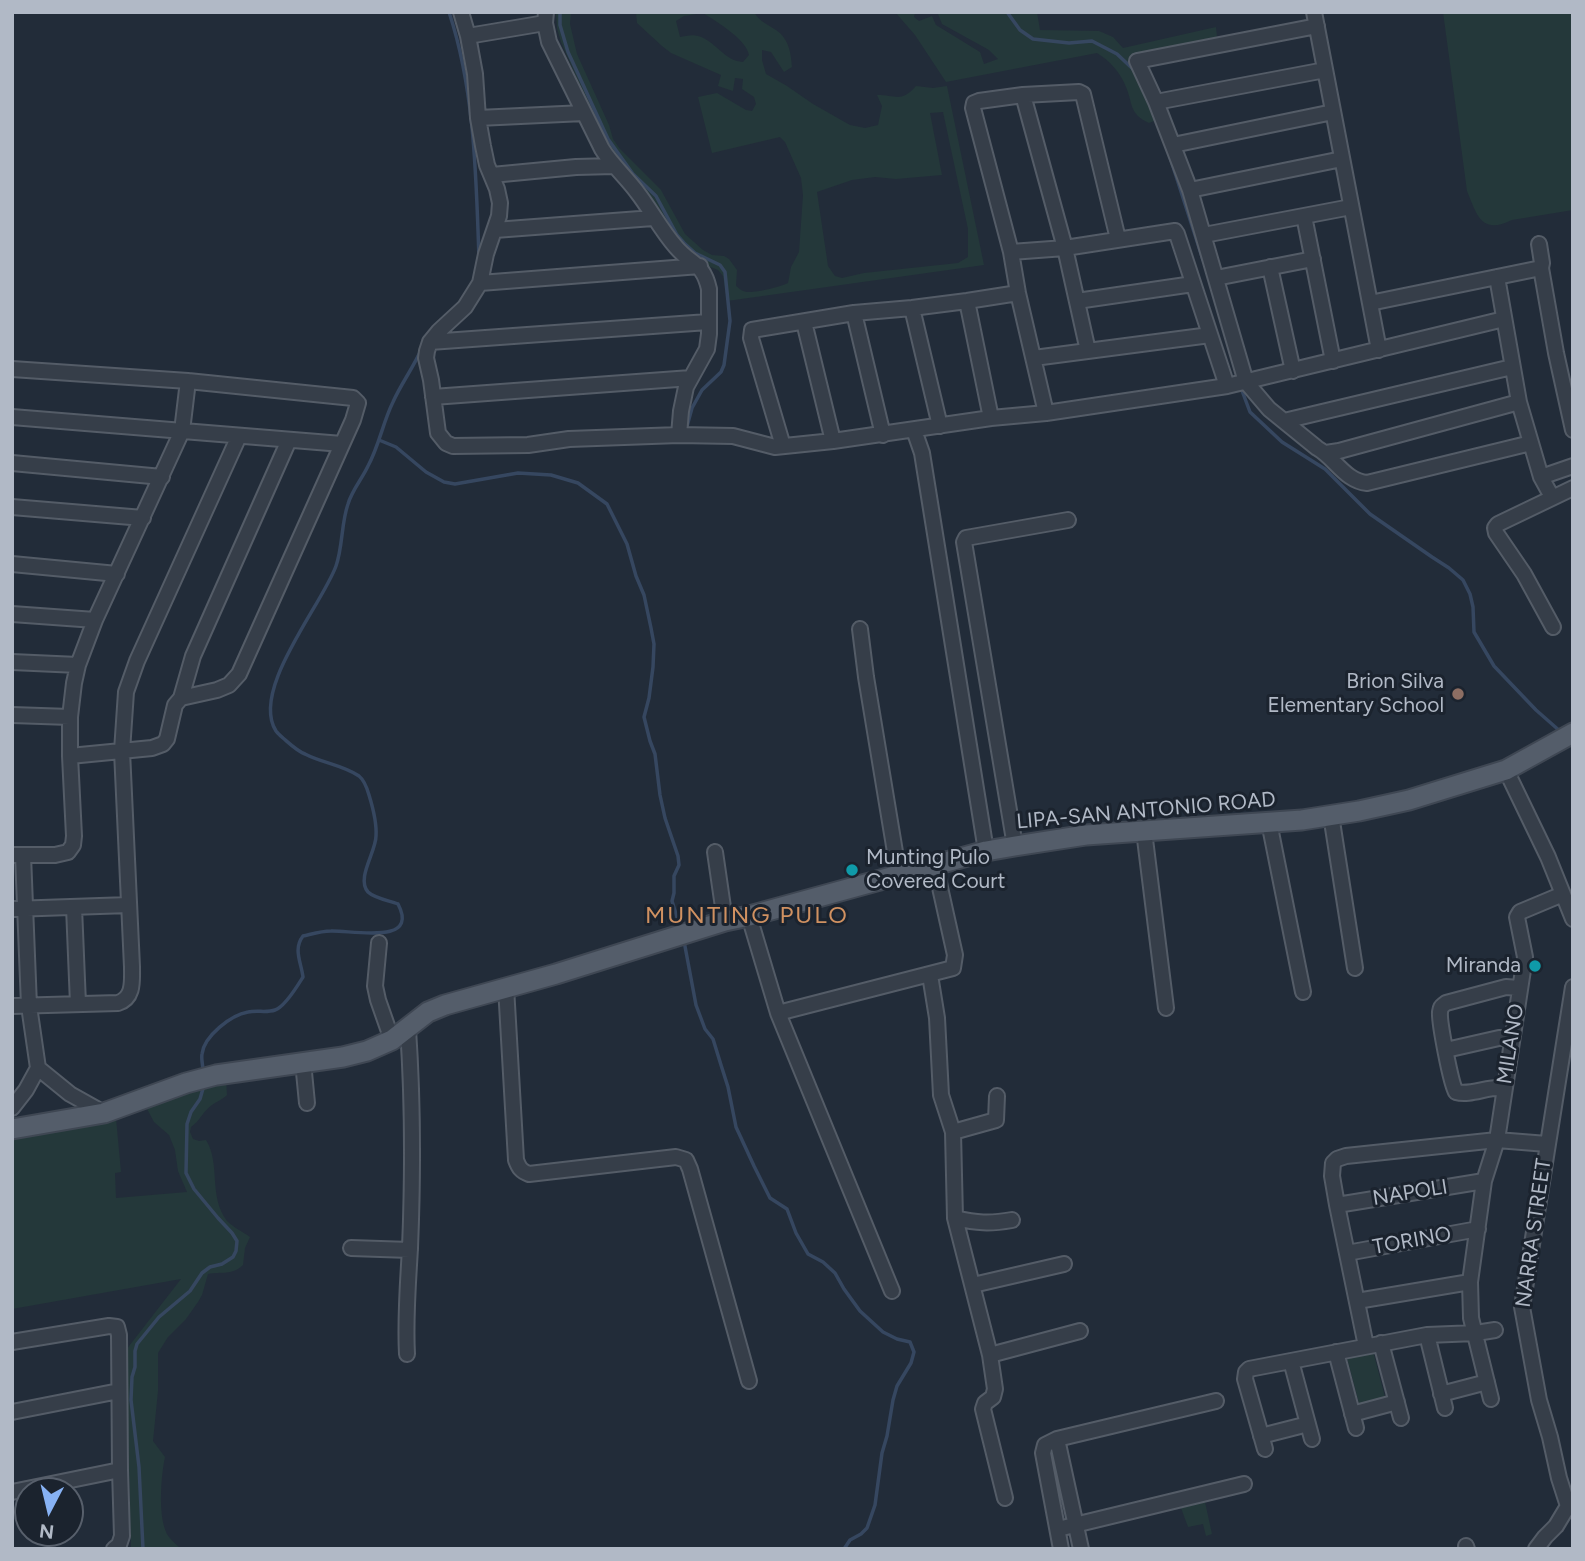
<!DOCTYPE html>
<style>
body{margin:0}
#map{position:relative;width:1585px;height:1561px;overflow:hidden;background:#222c39;font-family:Figtree,sans-serif}
canvas{display:block}
.frame{position:absolute;inset:0;border:14px solid #b1b9c6;pointer-events:none}
.north{position:absolute;left:14px;top:1477px;width:70px;height:70px;box-sizing:border-box;background:#1b232e;border:2px solid #575f6b;border-radius:50%;rotate:187deg;font-size:19px;font-weight:700;line-height:28px;text-align:center;color:#b1b9c6}
.north::after{content:'';display:block;margin:auto;width:24px;height:32px;background:#87b2f4;clip-path:polygon(50% 0,100% 100%,50% 72%,0 100%)}
</style>
<div id="map">
<canvas width="1585" height="1561"></canvas>
<div class="frame"></div>
<div class="north">N</div>
</div>
<script>
const ctx = document.querySelector('canvas').getContext('2d');
ctx.lineJoin = 'round';
function paint(path, color) {
  ctx.fillStyle = color;
  ctx.fill(path, 'evenodd');
}
function stroke(path, color, width, dash) {
  ctx.strokeStyle = color;
  ctx.lineWidth = width;
  ctx.lineCap = dash ? 'butt' : 'round';
  ctx.setLineDash(dash || []);
  ctx.stroke(path);
}
function drawText(font, color, halo, rows, align = 'center') {
  ctx.font = font + ' Figtree,sans-serif';
  ctx.lineWidth = 6;
  ctx.setLineDash([]);
  ctx.textBaseline = 'middle';
  ctx.strokeStyle = halo;
  ctx.fillStyle = color;
  for (const [text, x, y, turn = 0] of rows) {
    ctx.save();
    ctx.translate(x, y);
    ctx.rotate((+turn || 0) * Math.PI / 180);
    ctx.textAlign = isNaN(turn) ? turn : align;
    if (halo) ctx.strokeText(text, 0, 0);
    ctx.fillText(text, 0, 0);
    ctx.restore();
  }
}
const green = new Path2D(`
 M556 12H571L570 24 577 54 609 125 613 139 620 149 661 190 685 234 703 250 712 255 724 256 729 259 737 270 736 286C740 289 741 291 747 292 755 293 780 287 788 283L791 267 799 252 803 195 801 178 785 142 780 137 712 153 698 97 717 93 746 110 752 111 756 104 754 97 742 89 743 79 735 78 733 91 718 86 721 75 671 53 662 46 637 23 636 12H754C760 22 767 24 776 30 789 39 791 53 792 67L784 72 771 52 762 50V60L766 74 787 86 813 104 850 125 865 128 878 125 882 106 877 95C896 95 901 103 916 86L933 88 947 86 984 265 727 301 723 276 718 270 703 264 674 237 650 195 623 167 604 140 561 42 557 28ZM703 13C717 22 746 39 749 55L743 62C724 61 716 41 698 36 693 34 685 36 680 37L676 21 684 16ZM943 112 968 229V257L958 263 864 273 842 278 835 276 828 266 817 192 852 180 875 177 896 179 942 175 930 113Z
 M895 12H915L914 17 919 21 932 16 936 25 980 52 984 64 998 59 989 50 942 24 938 14 946 12H1037L1040 30 1099 31 1113 37 1123 48 1216 27 1217 38 1214 40 1130 57 1129 59 1135 66 1159 119 1149 123C1129 114 1133 104 1126 87 1120 72 1110 61 1097 53L946 82 915 35Z
 M1443 12H1573V210L1512 220C1481 235 1477 215 1467 191Z
 M226 1080 227 1095C222 1100 217 1101 212 1105 203 1111 200 1121 191 1127L190 1132 193 1139 199 1141 206 1140C221 1164 208 1196 227 1221 233 1227 243 1232 250 1237L245 1248 243 1265C231 1276 222 1271 208 1274L202 1295 198 1302 186 1319 168 1337 158 1353V1391L153 1441 165 1457C161 1476 157 1521 169 1537 172 1541 177 1545 181 1549H131L126 1350 181 1279 12 1309V1136L116 1118 121 1172 115 1173 116 1198 187 1192 178 1171 175 1150 169 1135 154 1122 146 1107 188 1089Z
 M1373 1351 1386 1401 1360 1407 1347 1358Z
 M1205 1502 1212 1534 1206 1536 1203 1524 1188 1527 1181 1508Z`);
const stream = new Path2D(`
 M449 12C475 91 476 176 479 258
 M560 12V25L568 52 608 139 633 174 656 196 677 235 684 243 695 253 720 265 725 272 730 321 724 365 721 372 702 390 692 408 686 430
 M1007 12 1020 30 1033 39 1069 43 1092 41 1117 54 1134 70
 M1168 151 1203 260
 M1241 388 1250 412 1282 442 1325 469 1370 514 1432 557 1449 568 1463 580 1470 594 1473 607 1474 632 1494 666 1536 710 1561 732
 M379 440 396 447 426 472 444 482 455 484 518 473 551 475 578 483 607 504 627 544 636 576 644 595 651 628 654 644 653 667 649 698 644 717 650 741 655 754 660 795 665 818 678 856 679 865 674 876V893L672 901 680 927
 M684 941 696 1005 705 1029 713 1039 721 1065 728 1087 736 1127 754 1166 770 1198 787 1209 796 1233 808 1254 823 1262 835 1273 844 1289 860 1311 883 1332 897 1339 910 1342 914 1352 911 1363 897 1386 893 1400 887 1436 882 1453 875 1505 867 1528 861 1534 850 1540 844 1549
 M203 1071C203 1065 201 1059 202 1054 204 1036 231 1015 248 1012 257 1010 267 1013 275 1010 285 1007 298 985 303 977 301 962 293 949 303 936 312 934 321 931 331 931 351 930 420 946 398 904 390 901 374 898 368 892 356 878 376 852 376 836 377 822 373 808 369 795 367 788 364 780 359 776 343 765 322 763 305 754 297 751 290 744 283 738 281 736 278 734 276 731 250 690 322 605 336 566 343 546 341 524 348 504 352 490 362 479 368 466 379 446 383 422 393 402 401 384 413 368 421 350
 M143 1549 139 1467 131 1400 132 1377 135 1367V1351L137 1344 159 1317 190 1291 202 1273 210 1267 222 1264 233 1257 236 1251 237 1241 232 1233 218 1218 194 1189 186 1173 187 1124 191 1112 200 1099 204 1085`);
const minor = new Path2D(`
 M461 12 468 36 475 74 478 118 483 146 487 165 497 189 500 203 499 216 486 254 480 283 465 307 439 331 430 342 427 351 426 358 431 380 438 433 446 443 453 446 528 445 569 439 679 435 733 436 775 447 833 441 991 418 1046 413 1227 386 1504 319
 M546 12 545 23 549 42 602 149C612 165 626 177 637 192 651 210 661 230 676 247 691 265 703 262 709 289V334L707 349 686 387 681 411 679 435
 M1314 12 1379 350
 M1317 26 1137 61 1156 102 1190 190 1246 382 1269 409 1317 448C1335 458 1345 481 1367 483L1531 443
 M468 36 545 23
 M1023 95 1065 248 1088 351
 M1156 102 1325 70
 M478 118 584 113
 M1173 145 1333 112
 M492 175 576 167 614 166
 M1190 190 1342 159
 M1304 216 1333 361
 M495 230 653 218
 M1204 235 1351 207
 M1539 244 1542 263 1541 268 1556 353 1573 430
 M1011 252 1065 248 1175 231 1177 234 1227 386
 M1270 267 1293 371
 M1497 277 1519 402 1541 477 1552 497
 M1216 278 1313 259
 M480 283 700 266
 M967 301 991 418
 M1077 301 1193 284
 M1370 303 1541 268
 M912 308 940 426
 M854 313 883 435
 M804 322 833 441
 M430 342 708 322
 M1034 358 1210 335
 M12 369 188 381 353 398 358 403 353 420 239 674 229 685 217 690 181 698 175 705 167 739 163 744 152 748 70 756
 M433 397 691 378
 M1046 413 1018 293 1011 252 973 108 974 103 979 101 1023 95 1079 92 1083 94 1118 239
 M12 417 342 444
 M1284 421 1512 367
 M914 430 922 453 986 851
 M783 446 751 338 752 330 854 313 912 308 967 301 1018 293
 M1326 453 1339 451 1519 402
 M12 463 162 477
 M1541 477 1573 466
 M12 507 143 518
 M12 564 117 574
 M12 614 95 620
 M1553 627 1524 574 1496 533 1495 528 1498 524 1573 488
 M860 629 866 677 899 876
 M12 662 78 665
 M181 698 193 656 289 440
 M12 715 70 717
 M1506 770 1548 857 1573 919
 M1331 815 1355 968
 M1269 822 1303 992
 M1144 831 1166 1008
 M1015 846 964 542 966 538 1068 520
 M715 852 725 921
 M12 855H55L68 852 73 845 74 836 70 756V717L74 683 78 665 95 620 182 431 188 381
 M74 907 78 1004
 M12 909 129 905
 M749 916 778 1013 892 1291
 M379 943 375 986 378 1000 392 1040
 M930 975 937 1018 941 1095 953 1132 955 1218 990 1355 995 1389 993 1397 985 1403 983 1409 1005 1498
 M506 987 516 1160C519 1168 521 1171 529 1174L676 1157 686 1160 690 1169 749 1381
 M12 1006 118 1003C134 998 132 981 132 967L122 751 126 692 137 661 239 436
 M778 1013 953 968 955 955 935 865
 M1446 1050 1499 1038H1512
 M303 1062 307 1103
 M38 1068 70 1094 104 1113
 M1504 1088C1488 1086 1471 1096 1456 1092 1451 1084 1439 1022 1440 1012 1441 1006 1441 1007 1446 1003L1506 987 1519 988
 M12 1108 26 1090 38 1068 29 1006 23 855
 M953 1132 996 1120 997 1096
 M1337 1205 1484 1181
 M955 1218C977 1223 989 1224 1012 1220
 M351 1248 410 1250
 M1347 1253 1478 1229
 M973 1285 1064 1264
 M1357 1301 1470 1282
 M1427 1335 1445 1408
 M12 1342 109 1326 117 1327 119 1335 120 1470 12 1492
 M1381 1343 1401 1418
 M1366 1346 1337 1205 1332 1176 1333 1163 1337 1159 1346 1156 1497 1140 1547 1144
 M1336 1352 1356 1428
 M407 1354C405 1318 408 1284 410 1248 413 1175 413 1102 408 1029
 M990 1355 1080 1331
 M1291 1361 1312 1439
 M1441 1394 1487 1382
 M1491 1399 1471 1318 1470 1282 1484 1181 1497 1140 1525 957 1517 917 1520 912 1563 894
 M12 1412 119 1391
 M1352 1414 1397 1402
 M1261 1436 1308 1424
 M1057 1439 1081 1549
 M1265 1449 1245 1379 1246 1372 1249 1369 1427 1335 1476 1333 1495 1330
 M1058 1529 1244 1484
 M1466 1546 1467 1549
 M114 1549 119 1545 122 1536 120 1470
 M1061 1549 1043 1453 1045 1445 1057 1439 1216 1401
 M1536 1549 1545 1537 1556 1526 1568 1506 1559 1478 1550 1437 1539 1400 1522 1307 1573 987`);
const major = new Path2D(`
 M12 1129 104 1113 186 1083 216 1075 343 1057 367 1051 392 1040 428 1012 445 1005 556 974 725 921 749 916 935 865 986 851 1015 846 1086 835 1302 820 1359 811 1409 800 1506 770 1573 733`);
const markers = [
 [1458,694,7,"#8d6e63"],
 [852,870,7,"#0f9aa8"],
 [1535,966,7,"#0f9aa8"]
];
const poiNames = [
 ["Brion Silva",1444,682],
 ["Elementary School",1444,706],
 ["Munting Pulo",866,858,"left"],
 ["Covered Court",866,882,"left"],
 ["Miranda",1521,966]
];
const streetNames = [
 ["LIPA-SAN ANTONIO ROAD",1146,811,-5],
 ["MILANO",1511,1044,-81],
 ["NAPOLI",1410,1193,-9],
 ["NARRA STREET",1534,1233,-82],
 ["TORINO",1412,1241,-10]
];
const quarterNames = [
 ["MUNTING PULO",747,916]
];
paint(green, '#24383a');
stroke(stream, '#364760', 3.5);
stroke(minor, '#545c67', 18);
stroke(major, '#3f4753', 23);
stroke(minor, '#363e49', 14);
stroke(major, '#545d6a', 19);
for (const [x, y, r, color] of markers) {
  const dot = new Path2D();
  dot.arc(x, y, r, 0, 2 * Math.PI);
  ctx.fillStyle = color;
  ctx.fill(dot);
  stroke(dot, '#1b232e', 2.5);
}
drawText('21px', '#b1b9c6', '#1b232e', poiNames, 'right');
drawText('21px', '#b1b9c6', '#1b232e', streetNames);
ctx.letterSpacing = '2px';
drawText('24px', '#d09161', '#1b232e', quarterNames);
ctx.letterSpacing = '0px';
</script>
